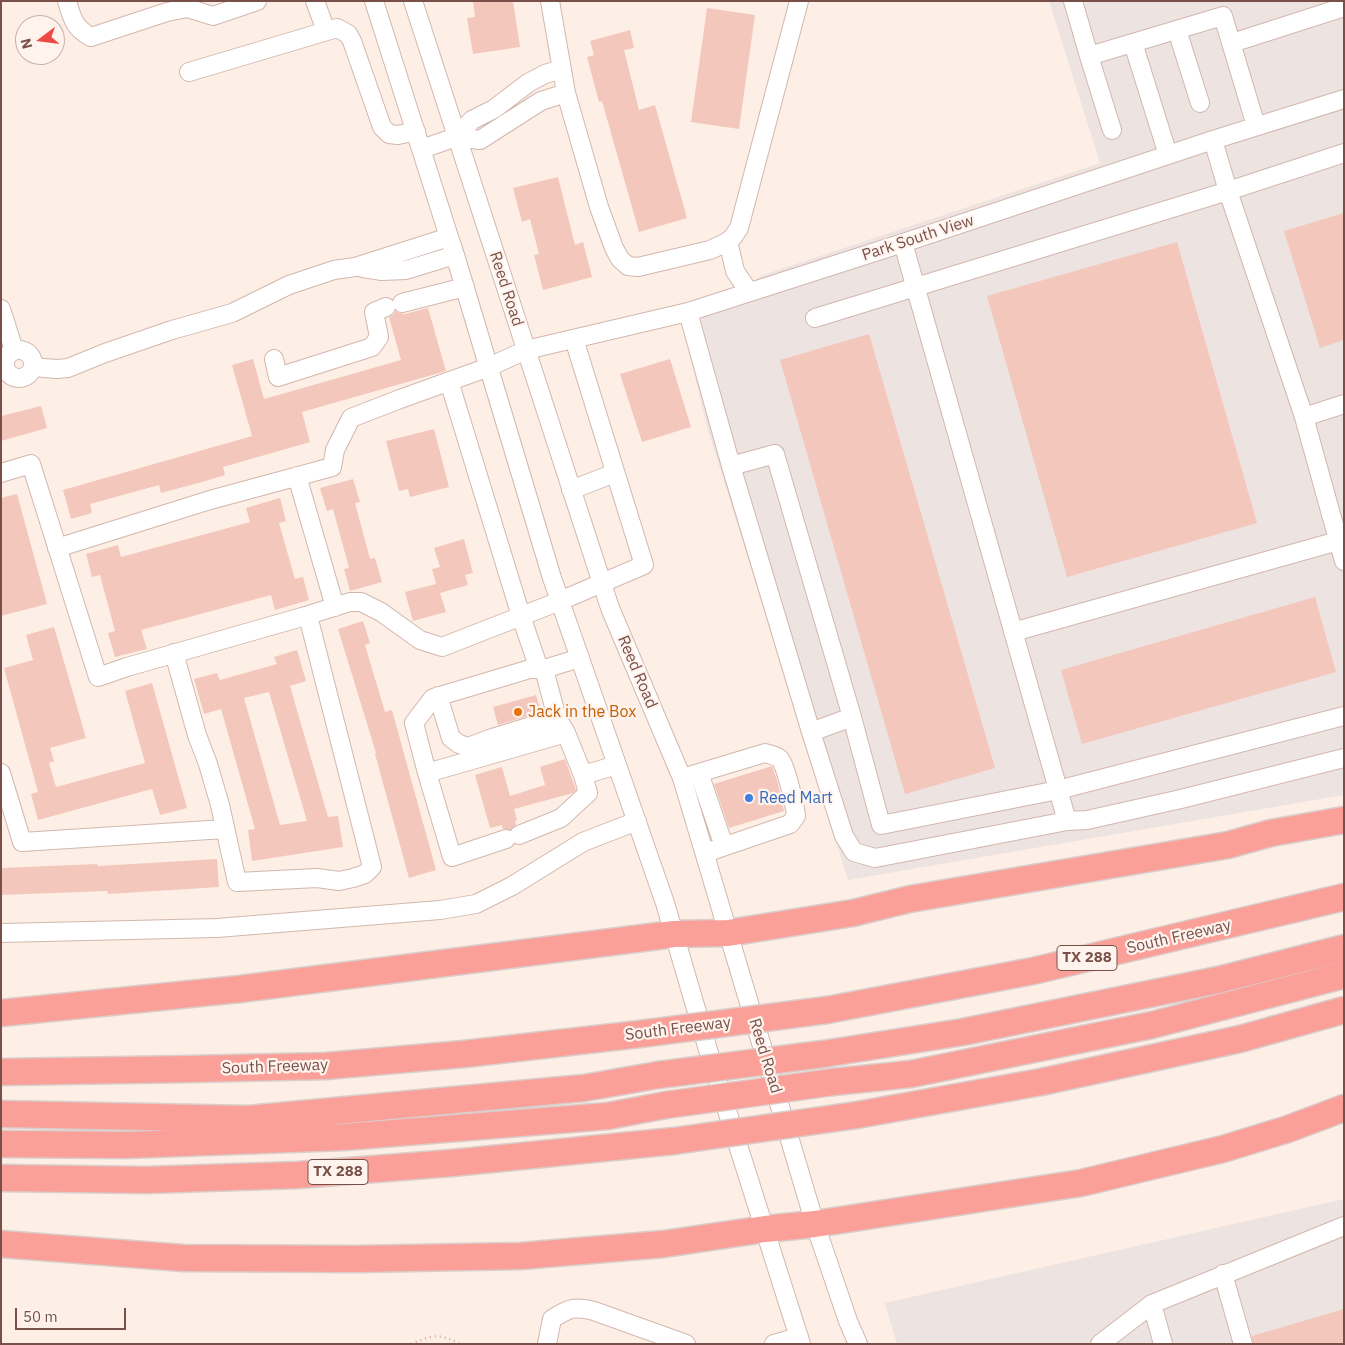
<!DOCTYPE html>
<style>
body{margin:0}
#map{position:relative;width:1345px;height:1345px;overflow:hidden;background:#fdefe5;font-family:"IBM Plex Sans",sans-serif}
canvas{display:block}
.frame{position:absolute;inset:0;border:2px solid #785049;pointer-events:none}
.north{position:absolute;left:15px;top:15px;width:50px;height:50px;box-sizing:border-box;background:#fff4ed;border:1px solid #c9b2ab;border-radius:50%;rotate:255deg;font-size:14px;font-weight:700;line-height:20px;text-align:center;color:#785049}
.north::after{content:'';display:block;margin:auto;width:18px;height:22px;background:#ed4945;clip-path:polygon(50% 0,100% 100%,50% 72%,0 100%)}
.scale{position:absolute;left:15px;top:1308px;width:111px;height:22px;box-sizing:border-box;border:2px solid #785049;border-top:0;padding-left:6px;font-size:15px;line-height:18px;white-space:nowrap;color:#785049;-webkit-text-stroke:4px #fff4ed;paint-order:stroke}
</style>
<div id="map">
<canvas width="1345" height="1345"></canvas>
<div class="frame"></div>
<div class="north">N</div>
<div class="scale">50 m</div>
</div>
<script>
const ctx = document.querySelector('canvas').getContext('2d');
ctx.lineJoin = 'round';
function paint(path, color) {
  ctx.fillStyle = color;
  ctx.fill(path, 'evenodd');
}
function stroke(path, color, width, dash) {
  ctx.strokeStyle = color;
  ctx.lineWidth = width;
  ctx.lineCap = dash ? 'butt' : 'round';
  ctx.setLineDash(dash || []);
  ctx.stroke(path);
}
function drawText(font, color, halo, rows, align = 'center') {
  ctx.font = font + ' "IBM Plex Sans",sans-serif';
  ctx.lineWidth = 4.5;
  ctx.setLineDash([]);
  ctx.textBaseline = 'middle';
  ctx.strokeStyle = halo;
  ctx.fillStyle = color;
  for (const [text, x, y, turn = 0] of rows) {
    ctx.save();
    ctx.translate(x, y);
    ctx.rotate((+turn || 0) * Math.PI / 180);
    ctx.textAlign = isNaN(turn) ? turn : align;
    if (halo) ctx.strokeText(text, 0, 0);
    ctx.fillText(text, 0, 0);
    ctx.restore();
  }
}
const industrial = new Path2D(`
 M1049 1H1344V795L848 880 707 427 684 331 763 275 1100 163Z
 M1344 1199V1344H897L885 1303Z`);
const building = new Path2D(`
 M473 1H513L520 47 473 54 467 18 475 17Z
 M707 8 755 15 739 129 691 122Z
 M630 30 634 48 624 50 639 110 655 105 687 218 639 232 602 101 599 102 587 57 594 55 590 41Z
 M558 177 575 245 583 242 592 277 543 290 534 255 539 254 530 219 522 222 513 188Z
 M1344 213V340L1320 348 1284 231Z
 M1177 242 1257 523 1067 577 987 296Z
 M428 308 446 371 302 412 310 442 223 467 225 475 202 482 161 493 159 485 90 504 92 513 71 519 63 490 252 436 232 365 253 359 264 399 401 360 389 317 394 314 395 311 400 313 405 314Z
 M869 334 995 768 905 794 780 360Z
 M670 359 691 427 642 442 620 374Z
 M41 406 47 428 1 441V416Z
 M434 429 449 487 410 497 408 489 399 491 386 441Z
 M353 479 360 502 355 503 370 559 375 558 382 582 350 591 344 569 349 568 333 509 327 511 320 488Z
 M17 494 47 604 1 616V498Z
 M280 498 286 521 279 523 295 579 303 577 309 600 275 610 271 595 141 630 147 649 115 657 108 633 115 631 100 575 92 577 86 554 118 545 121 557 250 522 246 508Z
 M464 539 473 573 465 575 468 585 440 593 446 612 413 621 405 592 436 584 432 569 440 567 434 548Z
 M1315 597 1336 672 1082 744 1061 670Z
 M363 621 370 643 365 645 385 712 392 710 436 870 409 878 375 754 376 753 338 629Z
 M54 627 86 738 50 748 54 761 49 763 56 787 145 763 125 691 152 683 187 808 160 815 152 789 38 820 31 794 38 792 4 668 33 660 26 635Z
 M297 650 306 681 290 686 328 817 338 816 343 847 252 861 248 830 255 829 221 709 204 714 194 679 217 673 220 680 277 664 274 657ZM269 692 307 821 280 825 244 698Z
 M536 695 541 712 498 725 493 707Z
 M565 759 576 790 573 793 514 809 517 820 515 821 516 825 510 830 503 829 502 825 490 828 475 775 502 767 510 796 545 785 540 767Z
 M772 766 777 780 784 811 729 828 714 784Z
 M217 859 219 887 108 894 107 891 1 895V868L97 864 98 866Z
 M1344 1309V1344H1253L1252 1336Z`);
const path = new Path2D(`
 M411 1344C432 1335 439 1333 460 1344`);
const minor = new Path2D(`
 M67 1C72 18 74 28 91 37L167 12 187 8 213 16 257 1
 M315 1 326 31
 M374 1 449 237 455 255 552 578 665 903 711 1060 801 1344
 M413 1 610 608 682 778 815 1224 848 1321 858 1344
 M550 1 566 93 599 207 614 248 620 259 628 266 638 267 710 250 723 244 728 241 733 237 739 228 799 1
 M1073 1 1089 56 1223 16 1256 126
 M1177 30 1200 103
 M1133 43 1168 155
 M1232 43 1344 7
 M1089 56 1112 130
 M189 72 337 28 348 34 352 41 382 127 389 134 398 135 416 131
 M456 137 480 140 541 101 566 93
 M1213 140 1228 191 1304 417 1344 561
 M422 149 456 137 472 120 494 109 528 83 545 74 562 69
 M728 241 735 271 749 292
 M903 243 1067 821
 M363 268 382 271 406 270 455 255
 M402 303 465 287
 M1 309 14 350
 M688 312 731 466 811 732 844 836 854 852 875 858 1067 821 1087 820 1181 799 1344 758
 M815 318 1228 191 1344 153
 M5 364a14 14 0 1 1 28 0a14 14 0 1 1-28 0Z
 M274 359 278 377 372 347 379 337 374 312 386 307
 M33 366 43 368 57 369 68 368 105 353 172 330 232 313 289 285 334 270 355 267 449 237
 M449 381 521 616 539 669
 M1304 417 1344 404
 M731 466 775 454 852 717 811 732
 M1 473 31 464 98 677 127 667 302 617 350 602H361L381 612 420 640 442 647 560 601 644 565 574 339
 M297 476 335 607
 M571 490 615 473
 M57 548 210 500 332 467 335 450 351 418 400 399 489 367 526 350 688 312 903 243 1213 140 1344 99
 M1013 632 1338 541
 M174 653 197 735 208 764 220 805 237 882 317 878 339 881 353 878 365 874 372 867 308 616
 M580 658 544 669 557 718 566 733 583 775 617 765
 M438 696 451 738 459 744 468 747 492 738 557 718
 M852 717 881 825 1058 790 1344 716
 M1 773 22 842 225 829
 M427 773 414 723 433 698 530 669H544
 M699 773 724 846
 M682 778 765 753C771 755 776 755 780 759 786 766 795 806 796 816L790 824 705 853
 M519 835 561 818 588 793 583 775
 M506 839 452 857 427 773 566 733
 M1 933 217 928 440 910 476 904 512 886 583 842 637 821
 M1223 1274 1243 1344
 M547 1344 552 1319C569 1308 574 1306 594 1311L686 1344
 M774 1344 799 1337
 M1100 1344 1152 1304
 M1163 1344 1152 1304 1344 1226`);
const highway = new Path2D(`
 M827 1010 1033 971 1344 897
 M1 1013 240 989 674 934 728 933 853 913 910 899 1228 845 1271 833 1344 820
 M823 1054 963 1032 1218 980 1344 948
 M1 1072 190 1069 326 1066 464 1054 640 1034
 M833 1082 911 1074 1152 1025 1344 975
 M1 1114 248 1119 584 1088 658 1075
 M857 1115 1041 1082 1240 1039 1344 1010
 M1 1144 126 1145 344 1137 608 1116 666 1105
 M1 1178 146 1180 298 1175 452 1163 674 1141
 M1 1244 183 1258 356 1259 521 1256 664 1244 765 1229 815 1224 1081 1183 1223 1149 1288 1129 1344 1108`);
const highwayBridge = new Path2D(`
 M640 1034 827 1010
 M658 1075 823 1054
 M666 1105 833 1082
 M674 1141 857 1115`);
const markers = [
 [518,712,5,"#e8710a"],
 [749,798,5,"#3f7fe0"]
];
const shields = [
 [1087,958,60],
 [338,1172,60]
];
const shieldNames = [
 ["TX 288",1087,958],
 ["TX 288",338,1172]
];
const streetNames = [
 ["Park South View",918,238,-18],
 ["Reed Road",506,289,72],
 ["Reed Road",637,672,67],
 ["South Freeway",1179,937,-13],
 ["South Freeway",678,1029,-7],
 ["Reed Road",765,1056,73],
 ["South Freeway",275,1067,-2]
];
const foodNames = [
 ["Jack in the Box",528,712]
];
const shopNames = [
 ["Reed Mart",759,798]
];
paint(industrial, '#ede3e0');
paint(building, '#f4c7bc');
stroke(minor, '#d2b7ad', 20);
stroke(highway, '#d9cecc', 29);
stroke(path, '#daaa9e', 2.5, [1, 4]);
stroke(minor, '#fff', 18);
stroke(highway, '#faa099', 26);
stroke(highwayBridge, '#d9cecc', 29, []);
stroke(highwayBridge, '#faa099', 26);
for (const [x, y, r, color] of markers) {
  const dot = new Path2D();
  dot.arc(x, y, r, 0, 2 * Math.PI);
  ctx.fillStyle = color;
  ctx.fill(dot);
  stroke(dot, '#fff4ed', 2);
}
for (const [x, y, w] of shields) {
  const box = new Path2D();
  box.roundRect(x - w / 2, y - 12.5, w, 25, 4);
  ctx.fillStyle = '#fff4ed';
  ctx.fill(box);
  stroke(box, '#785049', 1);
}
drawText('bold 15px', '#785049', null, shieldNames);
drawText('16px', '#785049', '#fff4ed', streetNames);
drawText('16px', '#c56008', '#fff4ed', foodNames, 'left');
drawText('16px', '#366cbe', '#fff4ed', shopNames, 'left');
</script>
